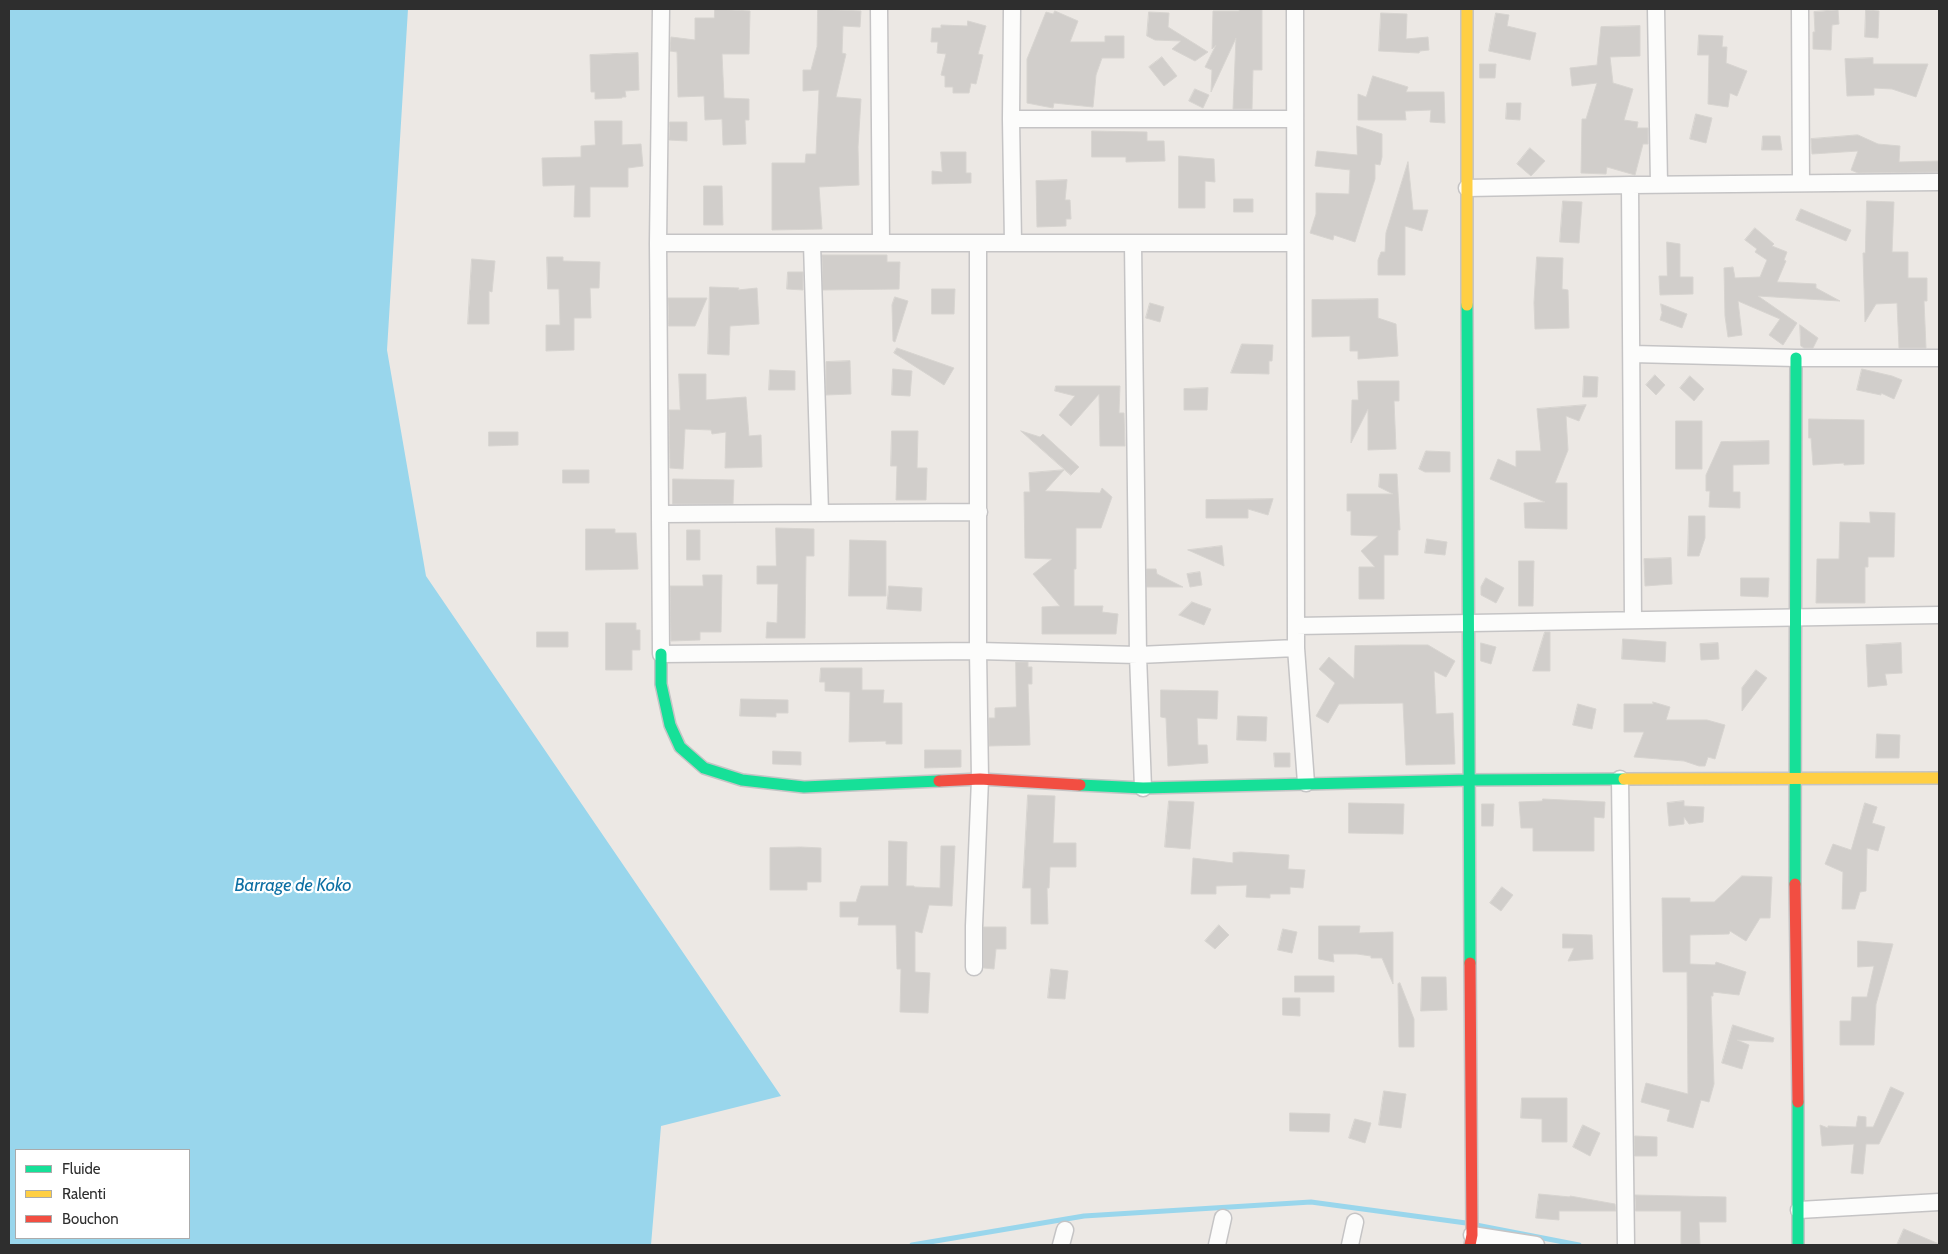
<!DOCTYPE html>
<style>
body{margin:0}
#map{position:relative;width:1948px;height:1254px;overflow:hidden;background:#ece8e4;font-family:Cabin,sans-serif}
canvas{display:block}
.frame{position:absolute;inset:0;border:10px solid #2e2e2e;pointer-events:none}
.legend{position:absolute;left:15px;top:1149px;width:175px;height:90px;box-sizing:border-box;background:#fff;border:1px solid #ababab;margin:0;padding:6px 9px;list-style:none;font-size:15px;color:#2e2e2e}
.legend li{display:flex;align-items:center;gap:10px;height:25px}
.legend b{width:25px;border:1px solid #ababab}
</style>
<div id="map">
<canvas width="1948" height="1254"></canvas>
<div class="frame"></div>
<ul class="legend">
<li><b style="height:6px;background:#16e098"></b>Fluide</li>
<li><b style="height:6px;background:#ffcf43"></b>Ralenti</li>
<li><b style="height:6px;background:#f24e42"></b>Bouchon</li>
</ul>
</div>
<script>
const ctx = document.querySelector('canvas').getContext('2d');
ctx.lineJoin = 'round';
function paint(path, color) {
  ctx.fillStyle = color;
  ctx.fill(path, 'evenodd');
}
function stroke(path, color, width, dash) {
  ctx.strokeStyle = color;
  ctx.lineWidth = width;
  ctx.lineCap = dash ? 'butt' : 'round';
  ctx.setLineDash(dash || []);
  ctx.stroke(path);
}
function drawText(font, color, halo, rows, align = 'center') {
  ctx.font = font + ' Cabin,sans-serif';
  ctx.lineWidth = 4.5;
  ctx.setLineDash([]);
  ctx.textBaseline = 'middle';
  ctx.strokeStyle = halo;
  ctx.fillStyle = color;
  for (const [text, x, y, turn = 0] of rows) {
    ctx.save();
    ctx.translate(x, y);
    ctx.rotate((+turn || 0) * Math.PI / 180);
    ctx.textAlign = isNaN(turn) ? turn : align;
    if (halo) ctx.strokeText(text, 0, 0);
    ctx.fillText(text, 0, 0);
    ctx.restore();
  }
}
const water = new Path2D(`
 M9 9H408L387 350 426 576 781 1096 661 1126 651 1245H9ZM16 1150H189V1238H16Z`);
const stream = new Path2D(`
 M1476 1225 1579 1245
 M912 1245 1084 1216 1311 1202 1466 1223`);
const building = new Path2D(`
 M715 9 750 11 749 54H722L724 98 749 99V120H745L746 144 723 145 722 119 705 120 704 96 678 97 677 52 670 51 671 37 695 40V18H714Z
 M818 9 861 11 860 27 843 26 842 53 846 54 836 97 861 99 858 147 859 185 819 187 822 229 772 230V163H805L806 154H816L819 90 803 91V70H811L817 47Z
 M1239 9H1262V70H1253L1252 109H1233L1236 38 1211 92 1212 70 1205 67 1216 45 1212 49 1213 11H1239Z
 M1838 10 1839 24 1832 25 1831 50 1813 49V32H1815L1814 12Z
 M1866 10 1879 11 1878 38 1865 37Z
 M1055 11 1078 21 1070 42H1105V36H1124V58H1102L1096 75 1093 107 1054 103 1053 108 1027 103V59L1046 12 1053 14Z
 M1149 12 1169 13 1168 27 1208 52 1195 61 1172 49 1181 41 1155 40 1147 36Z
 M1381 13 1407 14 1406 39 1428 37 1429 50 1420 51 1419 53 1379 51Z
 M1496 13 1509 15 1507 26 1536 33 1530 60 1489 51Z
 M968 21 986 26 978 54 983 55 976 84 971 83 969 93H953V87H945V76L941 75 946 54 937 53 938 42H931L932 28H941V25L967 26Z
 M1640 26V56L1610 57 1613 83 1633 89 1624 120 1638 122 1637 128H1648V144H1643L1635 175 1607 167 1606 174 1581 173 1582 119H1586L1597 83 1572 86 1570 68 1597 65 1601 27Z
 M1699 35 1723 36 1722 47H1727L1726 63 1747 71 1737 96 1730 93 1728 107 1708 104 1709 55H1698Z
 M638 53 639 90 625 91 626 97H622V98L595 99V92H591L590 55Z
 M1162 57 1177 76 1164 86 1149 67Z
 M1873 58V64H1928L1916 97 1892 89 1874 88V95L1847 96 1845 59Z
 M1480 64H1496L1495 78H1480Z
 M1373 76 1408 87 1406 92H1444L1445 123 1430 122 1431 110 1405 111 1406 120H1358V94L1366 97Z
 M1195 89 1209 95 1203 108 1189 101Z
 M1507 103H1521L1520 120 1506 119Z
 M1696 114 1712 118 1706 143 1690 139Z
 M595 121H622V145L641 144 643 166 628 168V187H590V217H574L575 185 543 186 542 158 581 157V146L595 145Z
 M670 122H687V141L669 140Z
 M1357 126 1382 134V157L1380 165 1375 164V179L1355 242 1334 235 1333 240 1310 233 1316 214V193L1349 194 1350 170 1315 166 1317 151 1357 155Z
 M1092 131 1147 132V141H1164L1165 161 1126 162V157H1092Z
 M1858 135 1878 144 1900 146 1899 162 1939 161V172L1858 173 1851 170 1858 151 1812 154 1811 139Z
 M1763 136H1780L1782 150H1762Z
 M1530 148 1545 161 1531 176 1517 164Z
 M941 152H966V173H971V183L932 184V171L942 172Z
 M1179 156 1214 159 1215 182 1205 181V208H1179Z
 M1408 162 1413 210H1428L1422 231 1405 226V275H1378V260L1381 252H1385L1386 233Z
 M1067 180 1065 200H1070L1071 219H1066V226L1037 227 1036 181Z
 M704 186H722L723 225H704Z
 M1234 199H1253V212H1234Z
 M1563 201 1582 202 1579 243 1560 242Z
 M1867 201 1894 202 1892 252H1908V278H1927V301H1924L1926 348H1899L1897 303 1876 304 1865 322 1863 253H1865Z
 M1801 209 1851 230 1846 241 1796 220Z
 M1755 228 1774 244 1772 246 1787 252 1784 260 1786 261 1777 282 1816 284V288L1840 301 1758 296 1797 323 1783 345 1769 335 1780 319 1738 301 1742 335 1728 337 1725 316 1724 268 1733 267 1735 278 1760 277 1767 260 1755 252 1757 249 1745 240Z
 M1667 242 1680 244V277H1693V294L1660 295 1659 276H1667Z
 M822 255H887V262H900L899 289 823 290Z
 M547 257H563V261L600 262 599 288H590L591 318H574V350L546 351V325H560L559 289H548Z
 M1537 257 1563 258 1562 289 1568 290 1569 328 1535 329 1534 303Z
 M472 259 495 261 492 292 489 291V324H468Z
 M788 272H803V290L787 289Z
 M710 287 739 288 738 290 757 288 759 324 730 326 729 355 708 354Z
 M932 289H955L954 314H932Z
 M895 297 908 301 895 342 893 341 892 305Z
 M668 298H707L695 326H669Z
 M1378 299V318L1396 324 1398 356 1358 359V351H1350V336L1312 337V300Z
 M1150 303 1164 307 1160 322 1146 318Z
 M1661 304 1687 314 1682 328 1660 320 1662 313Z
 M1800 325 1818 338 1813 348H1804L1801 346Z
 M1242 344 1273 345 1272 361H1269V374L1231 373Z
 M897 348 954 368 944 385 894 353Z
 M850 361 851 394 826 395V362Z
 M893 369 912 371 910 396 892 395Z
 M1862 369 1892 376 1902 380 1894 399 1881 393V395L1857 390Z
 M770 370 795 371V390H769Z
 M679 374H706V400L746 397 749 436 761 435 762 467 725 468 726 432 712 434 711 430 685 429 683 469 670 468 669 410H680Z
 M1655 375 1665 385 1656 395 1646 385Z
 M1584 376 1598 377 1597 397H1583Z
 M1690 376 1704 389 1694 401 1680 388Z
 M1358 381H1399V401H1394L1396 449 1368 450V409L1351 443 1352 400H1358Z
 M1056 386H1120L1119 413H1124L1125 446H1100L1099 394 1071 426 1059 415 1075 396 1055 391Z
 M1208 388 1207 410H1184V389Z
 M1586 405 1579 421 1566 416 1568 450 1555 483H1567V529L1525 528 1524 503 1545 502 1490 479 1498 459 1516 467V451H1541L1537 409Z
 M1809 419 1864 420V464L1844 465V463L1813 465 1811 438H1809Z
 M1676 421H1702V469H1676Z
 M892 431H918L917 468H927L926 500H896L897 466H891Z
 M1021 431 1040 437 1043 434 1079 467 1071 475Z
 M489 432H518V445L489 446Z
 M1769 441V464L1733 465V492H1740V508L1709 507 1710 491H1706V475L1721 442Z
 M1426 451 1450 452V472H1425L1419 469Z
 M563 470H589V483H563Z
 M1064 470 1045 491 1100 493 1102 488 1112 497 1101 528H1076V569H1074V606H1103L1102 612 1118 614 1116 634H1042V607L1060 606 1033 574 1052 559 1025 558 1024 492H1030L1029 473Z
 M1380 474H1397L1400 530H1398V555H1384V599H1359V567H1375L1361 551 1378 536 1351 535V511H1347V494H1393L1379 487Z
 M673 479 734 480 733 504H673Z
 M1273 499 1268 515 1248 509V518H1206V500Z
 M1870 512 1895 513 1894 557H1868V567H1865V603H1816L1817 559H1839L1840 522 1870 523Z
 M1689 516H1705V538L1699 556H1688Z
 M776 528 814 529V556H806L805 638H766L767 622 777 623 778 584H757V566H776Z
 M586 529H615V533H636L638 569 586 570Z
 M687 530H700V560H687Z
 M1427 539 1447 542 1445 555 1425 553Z
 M850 540 886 541V596H849Z
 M1222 546 1224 566 1188 550Z
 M1671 558 1672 584 1645 586 1644 559Z
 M1519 561H1534L1533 606H1519Z
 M1147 569H1156L1157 574 1183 587H1147Z
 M1200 572 1202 585 1190 587 1187 574Z
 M703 575H722L721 632H700V640L671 641 670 586H703Z
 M1486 578 1504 588 1496 603 1481 595V587Z
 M1741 578H1769L1768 597 1741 596Z
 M889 586 922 588 921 611 887 609Z
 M1192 602 1211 609 1204 625 1179 615Z
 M606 623H636V630H640V650H632V670H606Z
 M537 632H568V647H537Z
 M1545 632H1550V671H1533Z
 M1623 639 1666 642 1665 662 1622 659Z
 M1481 643 1496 647 1491 664 1481 661Z
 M1718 643 1719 659 1701 660 1700 644Z
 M1901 643 1902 673 1885 674 1887 685 1868 687 1866 645Z
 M1400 645H1428L1455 661 1446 677 1434 671 1436 714 1453 713 1455 764 1406 765 1403 703 1339 704 1328 723 1316 716 1335 683 1319 669 1329 657 1354 679 1355 646Z
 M1016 662H1028V667H1032V684H1028L1030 745 989 746V718H995V708L1016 707Z
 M821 668H862V690H884L883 703H902V744H886V741L849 742 850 692 825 691V682H820Z
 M1756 670 1767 678 1742 711V688Z
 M1161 690 1218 691 1217 719 1197 718 1198 745H1207L1208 763 1168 766 1166 718 1161 717Z
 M741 699 788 700V713H776V717L740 716Z
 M1653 702 1670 707 1666 720H1707L1725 725 1715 759 1708 757 1705 766H1699L1684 761 1634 757 1644 732H1624V704H1653Z
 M1578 704 1596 709 1592 729 1573 725Z
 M1238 716 1267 717 1266 741 1237 740Z
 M1877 734 1900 735 1899 758H1876Z
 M925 750H961V767L925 768Z
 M773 751 801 752V765L773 764Z
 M1274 753H1290V767H1275Z
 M1028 795 1055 796 1053 843H1076V867H1050L1049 888H1047L1048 924H1031V888H1023Z
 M1543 799 1605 802 1604 818 1594 817V851H1533V828H1521L1519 802 1542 801Z
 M1169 801 1194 802 1190 849 1165 847Z
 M1684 801V806L1704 807 1703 822 1689 824 1684 817V824L1669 826 1667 803Z
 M1349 803 1404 804 1403 834 1349 833Z
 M1865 803 1877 807 1872 823 1885 827 1878 851 1867 848 1866 891 1860 892 1855 909H1842L1843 872 1825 864 1833 844 1851 850Z
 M1482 804H1494L1493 826H1482Z
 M889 841 907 842 906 886H914V887L940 888 941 846H955L952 906 929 905 922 933 915 931V972L930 973 928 1013 900 1012 901 969H897L896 925H858L859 917H840V902H856L861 886H888Z
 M801 847 821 848V882H807V890H770V848Z
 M1241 852 1289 855 1288 869 1305 870 1303 888 1290 887V894H1270V898L1246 897 1247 885 1216 886V894H1191L1193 858 1233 863V853Z
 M1742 876 1772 877 1770 918H1760L1746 941 1730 931 1729 934 1690 935V964L1715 965 1716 962 1746 972 1739 995 1713 992V996H1711L1714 1084 1709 1102 1701 1100 1693 1128 1667 1121 1670 1110 1641 1102 1646 1083 1688 1094 1687 972H1663L1662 898H1690V902H1714Z
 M1502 887 1513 895 1501 911 1490 903Z
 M1219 925 1229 935 1215 949 1205 941Z
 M1319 926H1360L1359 933 1393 932V984L1382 958H1371V956L1357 954H1333L1334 962 1319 959Z
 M984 927H1006V949H996L994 969 984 968Z
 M1283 929 1297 932 1292 953 1278 950Z
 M1563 934 1592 935 1593 959 1568 961 1574 948H1563Z
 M1858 941 1893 944 1876 1004 1874 1045H1840V1021H1851L1852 997H1867L1874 966 1858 967Z
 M1051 969 1068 971 1065 999 1048 998Z
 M1295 976H1334V992H1295Z
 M1422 977H1446L1447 1010 1421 1011Z
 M1400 983 1414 1019V1047H1399L1398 984Z
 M1283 998H1300V1016L1283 1015Z
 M1733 1025 1774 1038 1773 1042 1737 1040 1749 1045 1742 1069 1722 1063Z
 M1891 1087 1904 1093 1879 1144H1866L1863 1174 1851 1173 1854 1144 1822 1146 1820 1125 1828 1128V1126L1856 1127 1858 1116 1866 1117V1127H1873Z
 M1384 1091 1406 1094 1401 1128 1379 1125Z
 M1522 1098H1567V1142H1542V1119L1521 1118Z
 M1290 1113 1330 1114 1329 1132 1290 1131Z
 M1355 1119 1371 1123 1365 1143 1349 1138Z
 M1583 1125 1600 1133 1590 1156 1573 1147Z
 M1635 1136 1657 1137V1156H1635Z
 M1539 1194 1570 1197V1196L1615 1204 1616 1211H1559V1220L1536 1218Z
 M1635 1195 1726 1197V1222H1699L1700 1245H1681V1211H1636Z
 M1904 1229 1939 1244V1245H1897Z`);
const street = new Path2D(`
 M661 9 658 243 661 654 978 651 1138 655 1296 648
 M879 9 881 243
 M1012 9 1011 119 1013 243
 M1295 9 1296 648 1306 783
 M1656 9 1659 184
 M1800 9 1801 183
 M1011 119H1295
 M1630 185 1633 620
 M1467 188 1630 185 1939 182
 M658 243H1295
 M812 243 820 513
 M1133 243 1138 655 1143 788
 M1632 354 1796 358H1939
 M660 514 979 512
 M1296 626 1939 615
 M1620 779 1626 1245
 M974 967V926L980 779 978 651V243
 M1799 1210 1939 1202
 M1472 1235 1536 1245
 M1061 1245 1065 1230
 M1217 1245 1223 1218
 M1350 1245 1355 1222`);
const fast = new Path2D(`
 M1467 305 1470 963
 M661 654V684L670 725 680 747 704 768 742 780 804 787 939 781
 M1080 785 1143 788 1469 780 1624 779
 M1795 884 1796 358
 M1798 1102V1245`);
const slow = new Path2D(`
 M1467 9V305
 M1624 779 1939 778`);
const jam = new Path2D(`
 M939 781 980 779 1080 785
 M1795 884 1798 1102
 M1470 1245 1472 1235 1470 963`);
const waterNames = [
 ["Barrage de Koko",293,886]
];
paint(water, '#99d6ec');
stroke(stream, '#99d6ec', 5);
paint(building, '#d1cecb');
stroke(building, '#d7d4d0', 1);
stroke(street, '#c5c4c5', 19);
stroke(fast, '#c5c4c5', 14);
stroke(slow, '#c5c4c5', 14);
stroke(jam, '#c5c4c5', 14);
stroke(street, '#fcfcfb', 16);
stroke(fast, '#16e098', 11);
stroke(slow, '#ffcf43', 11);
stroke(jam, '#f24e42', 11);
drawText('italic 18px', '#0d6fa3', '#fff', waterNames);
</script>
